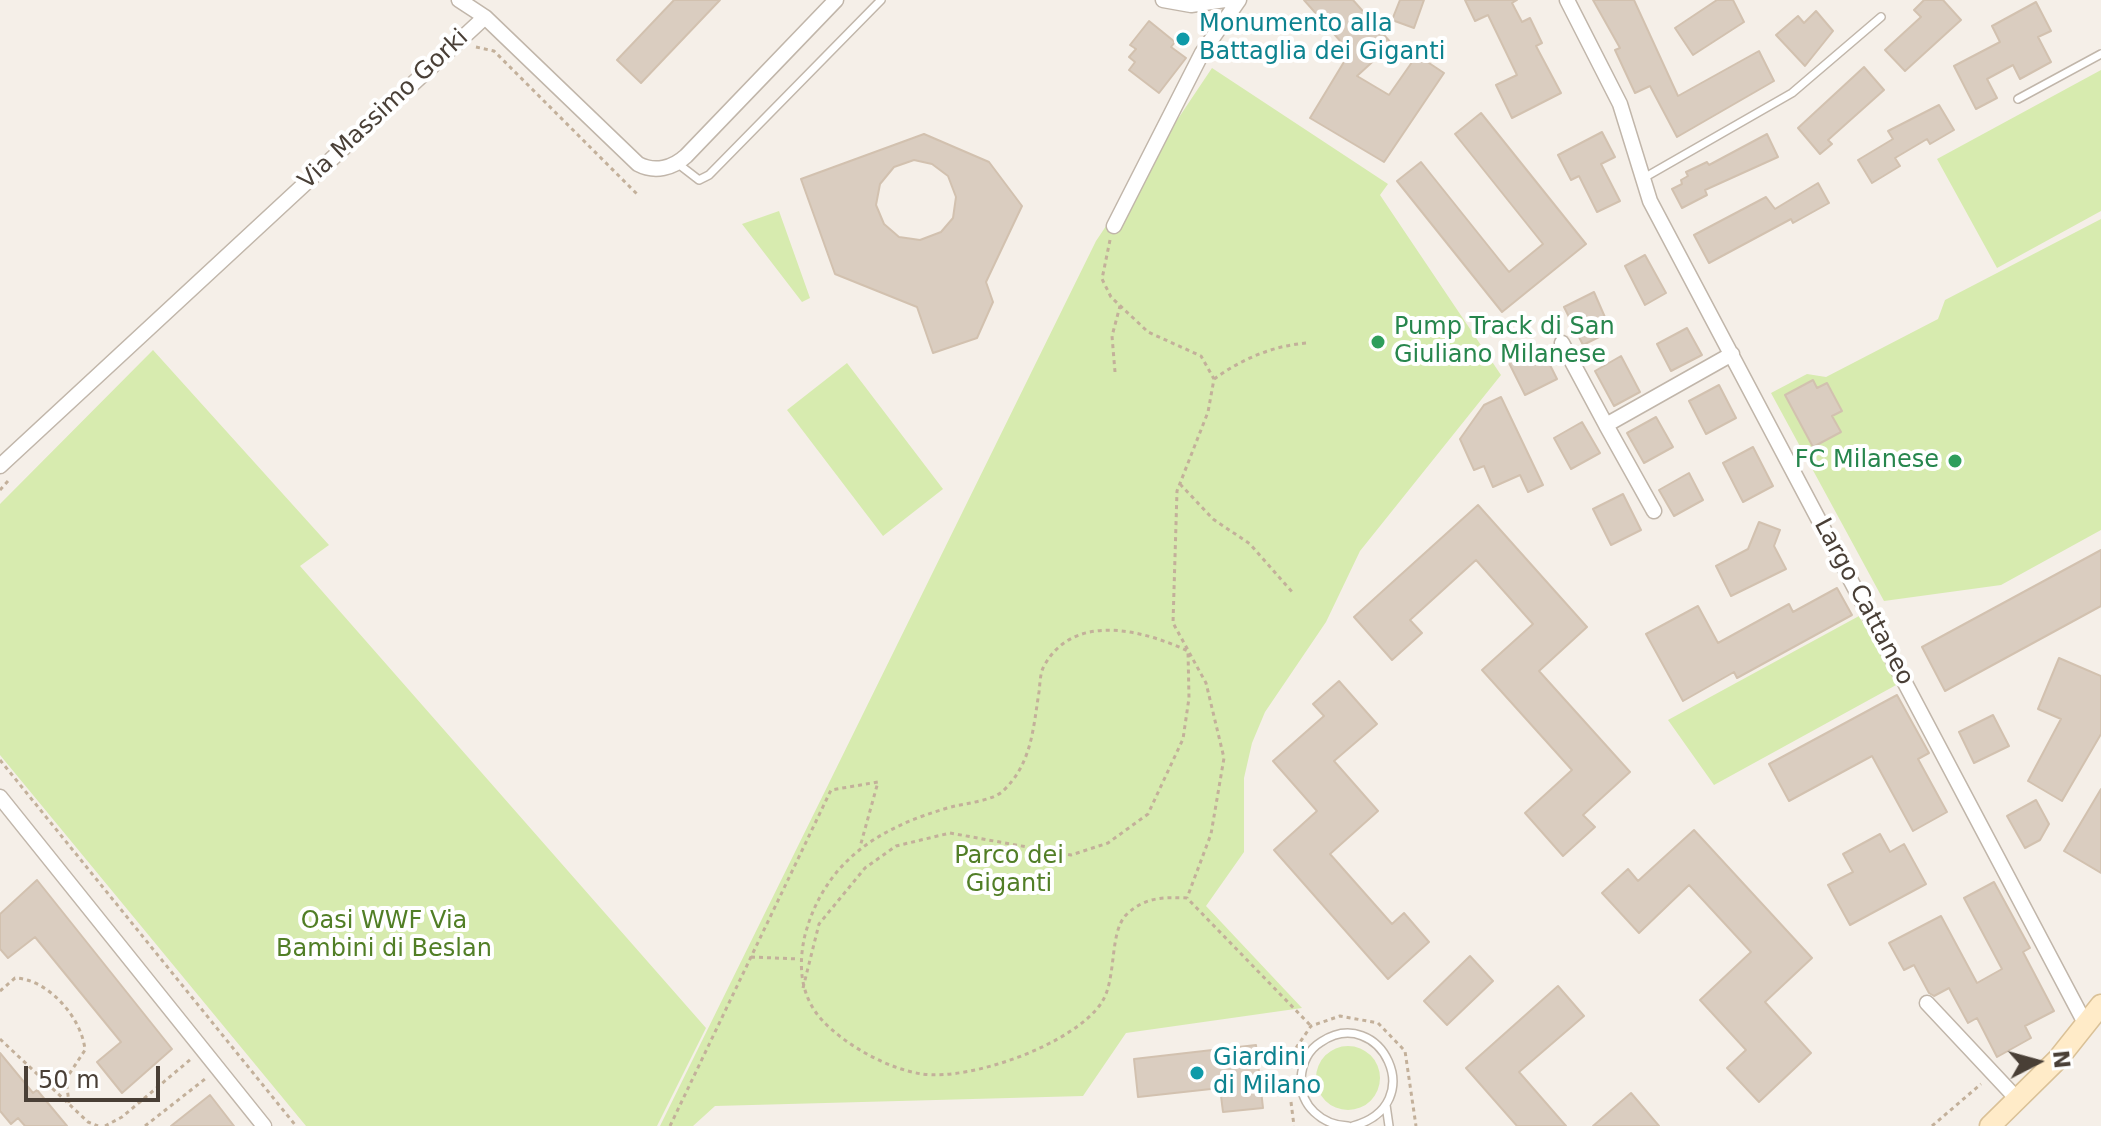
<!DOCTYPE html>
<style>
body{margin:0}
#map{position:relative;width:2101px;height:1126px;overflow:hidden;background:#f5efe8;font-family:"DejaVu Sans",sans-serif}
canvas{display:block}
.north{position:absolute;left:1997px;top:1022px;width:80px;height:80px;-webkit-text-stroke:6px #fff;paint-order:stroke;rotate:84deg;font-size:22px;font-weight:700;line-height:32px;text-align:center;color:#493f36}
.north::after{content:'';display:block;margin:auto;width:28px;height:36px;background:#493f36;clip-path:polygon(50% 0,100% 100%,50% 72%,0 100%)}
.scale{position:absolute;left:24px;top:1066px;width:136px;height:36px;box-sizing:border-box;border:4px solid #493f36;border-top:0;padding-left:10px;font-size:24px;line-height:28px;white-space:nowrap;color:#493f36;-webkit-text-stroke:6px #fff;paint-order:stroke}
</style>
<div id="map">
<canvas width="2101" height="1126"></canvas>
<div class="north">N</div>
<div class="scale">50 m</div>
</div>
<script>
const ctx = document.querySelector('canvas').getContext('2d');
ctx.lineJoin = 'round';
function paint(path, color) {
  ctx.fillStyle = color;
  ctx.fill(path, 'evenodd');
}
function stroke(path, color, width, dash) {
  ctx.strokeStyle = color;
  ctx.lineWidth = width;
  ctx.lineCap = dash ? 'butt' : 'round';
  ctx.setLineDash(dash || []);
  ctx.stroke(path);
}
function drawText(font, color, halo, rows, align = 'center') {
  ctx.font = font + ' "DejaVu Sans",sans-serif';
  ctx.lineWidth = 8;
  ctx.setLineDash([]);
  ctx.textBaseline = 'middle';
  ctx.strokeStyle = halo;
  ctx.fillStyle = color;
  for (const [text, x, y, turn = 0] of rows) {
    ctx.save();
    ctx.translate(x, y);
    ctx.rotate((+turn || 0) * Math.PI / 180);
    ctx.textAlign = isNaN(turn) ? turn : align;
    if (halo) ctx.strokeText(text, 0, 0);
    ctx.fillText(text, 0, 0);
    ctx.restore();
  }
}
const green = new Path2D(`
 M1212 68 1388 184 1380 195 1501 375 1360 551 1326 622 1265 712 1252 743 1244 778V852L1206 906 1302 1008 1126 1033 1083 1096 715 1106 693 1126H660L1096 241Z
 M2101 70V211L1997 268 1937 159Z
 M779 211 810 298 802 302 742 224Z
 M2101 219V530L2001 585 1884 601 1771 393 1807 374 1826 377 1938 319 1945 300Z
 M153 350 329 545 300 566 706 1028 657 1126H306L0 755V504Z
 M847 363 943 489 883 536 787 410Z
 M1859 616 1898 684 1714 785 1668 720Z
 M1316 1078a32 32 0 1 1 64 0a32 32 0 1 1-64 0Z`);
const building = new Path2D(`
 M674 0H720L641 83 617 60Z
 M1304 0H1353L1392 44 1357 76 1389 95 1417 55 1444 73 1384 162 1310 118 1350 52Z
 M1400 0H1424L1414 28 1392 20Z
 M1465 0H1517L1512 3 1522 22 1530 18 1542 43 1536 46 1561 93 1512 118 1496 85 1517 75 1488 15 1475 21Z
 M1593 0H1634L1678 96 1759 51 1774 81 1677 137 1650 86 1635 93 1615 50 1620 48Z
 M1717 0H1733L1744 22 1693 55 1675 28Z
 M1924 0H1943L1961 20 1905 71 1885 50 1921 17 1914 10Z
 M2036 2 2051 31 2038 37 2051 62 2020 79 2013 65 1987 79 1997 98 1976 109 1954 66 2000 42 1992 26Z
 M1816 11 1833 31 1805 66 1776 35 1798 16 1804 23Z
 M1149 21 1175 42 1171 47 1186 58 1159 93 1129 70 1135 62 1129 57 1136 49 1130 45Z
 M1864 67 1884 90 1828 140 1832 144 1820 154 1798 128Z
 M1939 105 1954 130 1930 144 1927 139 1895 158 1900 166 1872 183 1858 160 1893 139 1888 131Z
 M1481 113 1586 244 1502 312 1397 181 1421 162 1509 272 1543 244 1455 134Z
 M1602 132 1615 157 1601 164 1620 201 1597 212 1579 176 1571 180 1558 155Z
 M924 134 989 162 1022 206 986 282 993 302 977 338 933 353 917 307 835 274 801 179ZM914 160 932 164 948 176 956 197 953 218 941 232 920 240 899 237 884 224 876 205 880 184 894 167Z
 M1767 134 1778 157 1705 190 1707 195 1682 208 1672 189 1682 184 1681 180 1688 176 1686 172 1707 162 1709 165Z
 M1818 183 1829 203 1793 223 1791 219 1709 263 1694 235 1766 197 1775 209Z
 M1645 255 1666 293 1645 305 1625 266Z
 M1594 292 1611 331 1583 345 1564 307Z
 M1687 328 1702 355 1671 371 1657 344Z
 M1541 347 1557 379 1525 395 1509 363Z
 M1621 356 1640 392 1614 406 1595 371Z
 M1813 380 1817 388 1827 383 1842 411 1832 416 1841 432 1813 447 1785 395Z
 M1719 385 1736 418 1706 434 1689 401Z
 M1501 397 1543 485 1528 492 1520 475 1493 487 1484 466 1474 470 1460 439 1484 405Z
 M1656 417 1673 447 1644 463 1627 433Z
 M1582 422 1600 453 1571 469 1554 438Z
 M1753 447 1773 486 1743 502 1723 463Z
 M1689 473 1703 500 1674 516 1659 490Z
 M1623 494 1641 530 1611 545 1593 509Z
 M1478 505 1587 627 1539 671 1630 772 1583 815 1595 827 1563 856 1525 813 1572 770 1482 670 1533 624 1476 560 1410 620 1422 633 1392 660 1354 617Z
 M1759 522 1780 530 1774 546 1786 569 1731 596 1716 566 1748 549Z
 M2101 550V606L1945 691 1922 647Z
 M1837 588 1852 615 1737 678 1734 672 1683 701 1646 634 1698 606 1718 643 1789 604 1793 612Z
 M2059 658 2101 676V734L2062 801 2028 781 2061 719 2038 709Z
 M1339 681 1377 724 1334 761 1378 811 1330 854 1392 924 1404 913 1429 942 1388 979 1274 850 1317 811 1273 761 1324 716 1313 704Z
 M1897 695 1929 753 1918 759 1947 812 1913 831 1872 756 1789 801 1769 764Z
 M1993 715 2009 746 1974 763 1959 732Z
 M2101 789V873L2064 851Z
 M2036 800 2049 824 2040 840 2025 848 2007 816Z
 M1694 830 1812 958 1765 1002 1811 1053 1759 1102 1727 1068 1746 1050 1700 1000 1751 952 1689 885 1639 933 1602 893 1628 869 1638 881Z
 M1880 834 1890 852 1904 844 1926 884 1850 925 1828 885 1853 872 1843 854Z
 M37 880 172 1049 122 1093 97 1062 121 1042 35 937 8 958 0 949V914Z
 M1994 882 2030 948 2023 952 2054 1011 2025 1026 2031 1038 1997 1057 1977 1018 1968 1023 1949 988 1934 996 1929 993 1914 965 1904 970 1889 943 1941 916 1977 983 2002 969 1964 898Z
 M1470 956 1493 981 1447 1025 1424 1001Z
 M1558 986 1584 1016 1519 1072 1566 1126H1517L1466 1068Z
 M1256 1045 1263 1108 1223 1112 1220 1088 1138 1097 1134 1059Z
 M0 1053 33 1093 37 1090 67 1126H25L18 1118 11 1124 0 1111Z
 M1631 1093 1659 1126H1593Z
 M210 1095 234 1126H171Z`);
const path = new Path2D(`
 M476 47 494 51 639 196
 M1110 240 1102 279 1111 297 1148 332 1201 356 1214 379 1208 412 1177 491 1173 623 1206 683 1224 758 1211 834 1187 898
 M1115 372 1112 336 1120 306
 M1214 379C1242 359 1272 346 1306 343
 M1180 484 1213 519 1250 544 1293 593
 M0 490 8 481
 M0 760 296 1126
 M751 957 799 959
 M803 988 819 924 865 868 896 846 950 833 1071 855 1108 843 1148 814 1183 739 1189 698 1188 651C1143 630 1072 611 1043 668 1040 675 1040 684 1039 692 1033 729 1032 763 1003 791 992 801 966 803 951 807 879 827 825 861 805 935 798 965 800 996 822 1020 845 1045 888 1069 922 1074 971 1081 1075 1044 1102 1002 1117 978 1109 933 1126 915 1144 897 1163 897 1187 898L1311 1026
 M0 991 15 978C48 979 82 1018 85 1050L66 1079 69 1103
 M0 1039 88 1122 98 1126
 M1296 1048 1311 1026 1340 1016 1378 1023 1405 1051 1416 1126
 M1291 1102 1294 1126
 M105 1126 122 1117 191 1059
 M145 1126 205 1079
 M670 1126 831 790 878 782 860 847
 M1932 1126 1981 1084`);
const lane = new Path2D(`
 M2018 99 2101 54
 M677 163 699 180 709 175 881 0
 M1642 179 1792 93 1881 17
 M1386 1105 1389 1126
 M1348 1126C1322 1125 1300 1106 1301 1079 1302 1064 1308 1050 1321 1042 1380 1003 1431 1105 1353 1126`);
const street = new Path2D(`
 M459 0 485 17
 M1163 0 1191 5 1225 0
 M1567 0 1620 104 1650 201 2086 1025
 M1114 226 1202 53 1239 0
 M1562 343 1606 425
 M0 466 485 17 638 164C655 173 673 168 686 156L836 0
 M1654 511 1606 425 1732 354
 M0 797 264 1126
 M1927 1003 2018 1100`);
const secondary = new Path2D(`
 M1990 1126 2058 1059 2101 1005`);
const markers = [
 [1183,39,8,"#0f9aa8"],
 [1378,342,8,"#2e9e5b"],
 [1955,461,8,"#2e9e5b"],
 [1197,1073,8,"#0f9aa8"]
];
const cultureNames = [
 ["Monumento alla",1199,25],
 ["Battaglia dei Giganti",1199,53],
 ["Giardini",1213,1059],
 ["di Milano",1213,1087]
];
const streetNames = [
 ["Via Massimo Gorki",384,110,-43],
 ["Largo Cattaneo",1863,602,62]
];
const leisureNames = [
 ["Pump Track di San",1394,328],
 ["Giuliano Milanese",1394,356],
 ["FC Milanese",1939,461,"right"]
];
const parkNames = [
 ["Parco dei",1009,857],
 ["Giganti",1009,885],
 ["Oasi WWF Via",384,922],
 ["Bambini di Beslan",384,950]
];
paint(green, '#d7ebaf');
paint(building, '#dacdc0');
stroke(building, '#d2c1af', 2);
stroke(lane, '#c1b6aa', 10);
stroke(street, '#c1b6aa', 17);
stroke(secondary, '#dac197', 23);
stroke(path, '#c3b09a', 3, [4, 4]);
stroke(lane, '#fff', 7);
stroke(street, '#fff', 14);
stroke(secondary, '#ffebc8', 20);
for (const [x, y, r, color] of markers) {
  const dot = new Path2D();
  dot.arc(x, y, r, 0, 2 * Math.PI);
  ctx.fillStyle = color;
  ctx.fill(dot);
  stroke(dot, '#fff', 3);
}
drawText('24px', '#0d838f', '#fff', cultureNames, 'left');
drawText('24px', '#493f36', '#fff', streetNames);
drawText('24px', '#27864d', '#fff', leisureNames, 'left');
drawText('24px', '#517e26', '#fff', parkNames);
</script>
